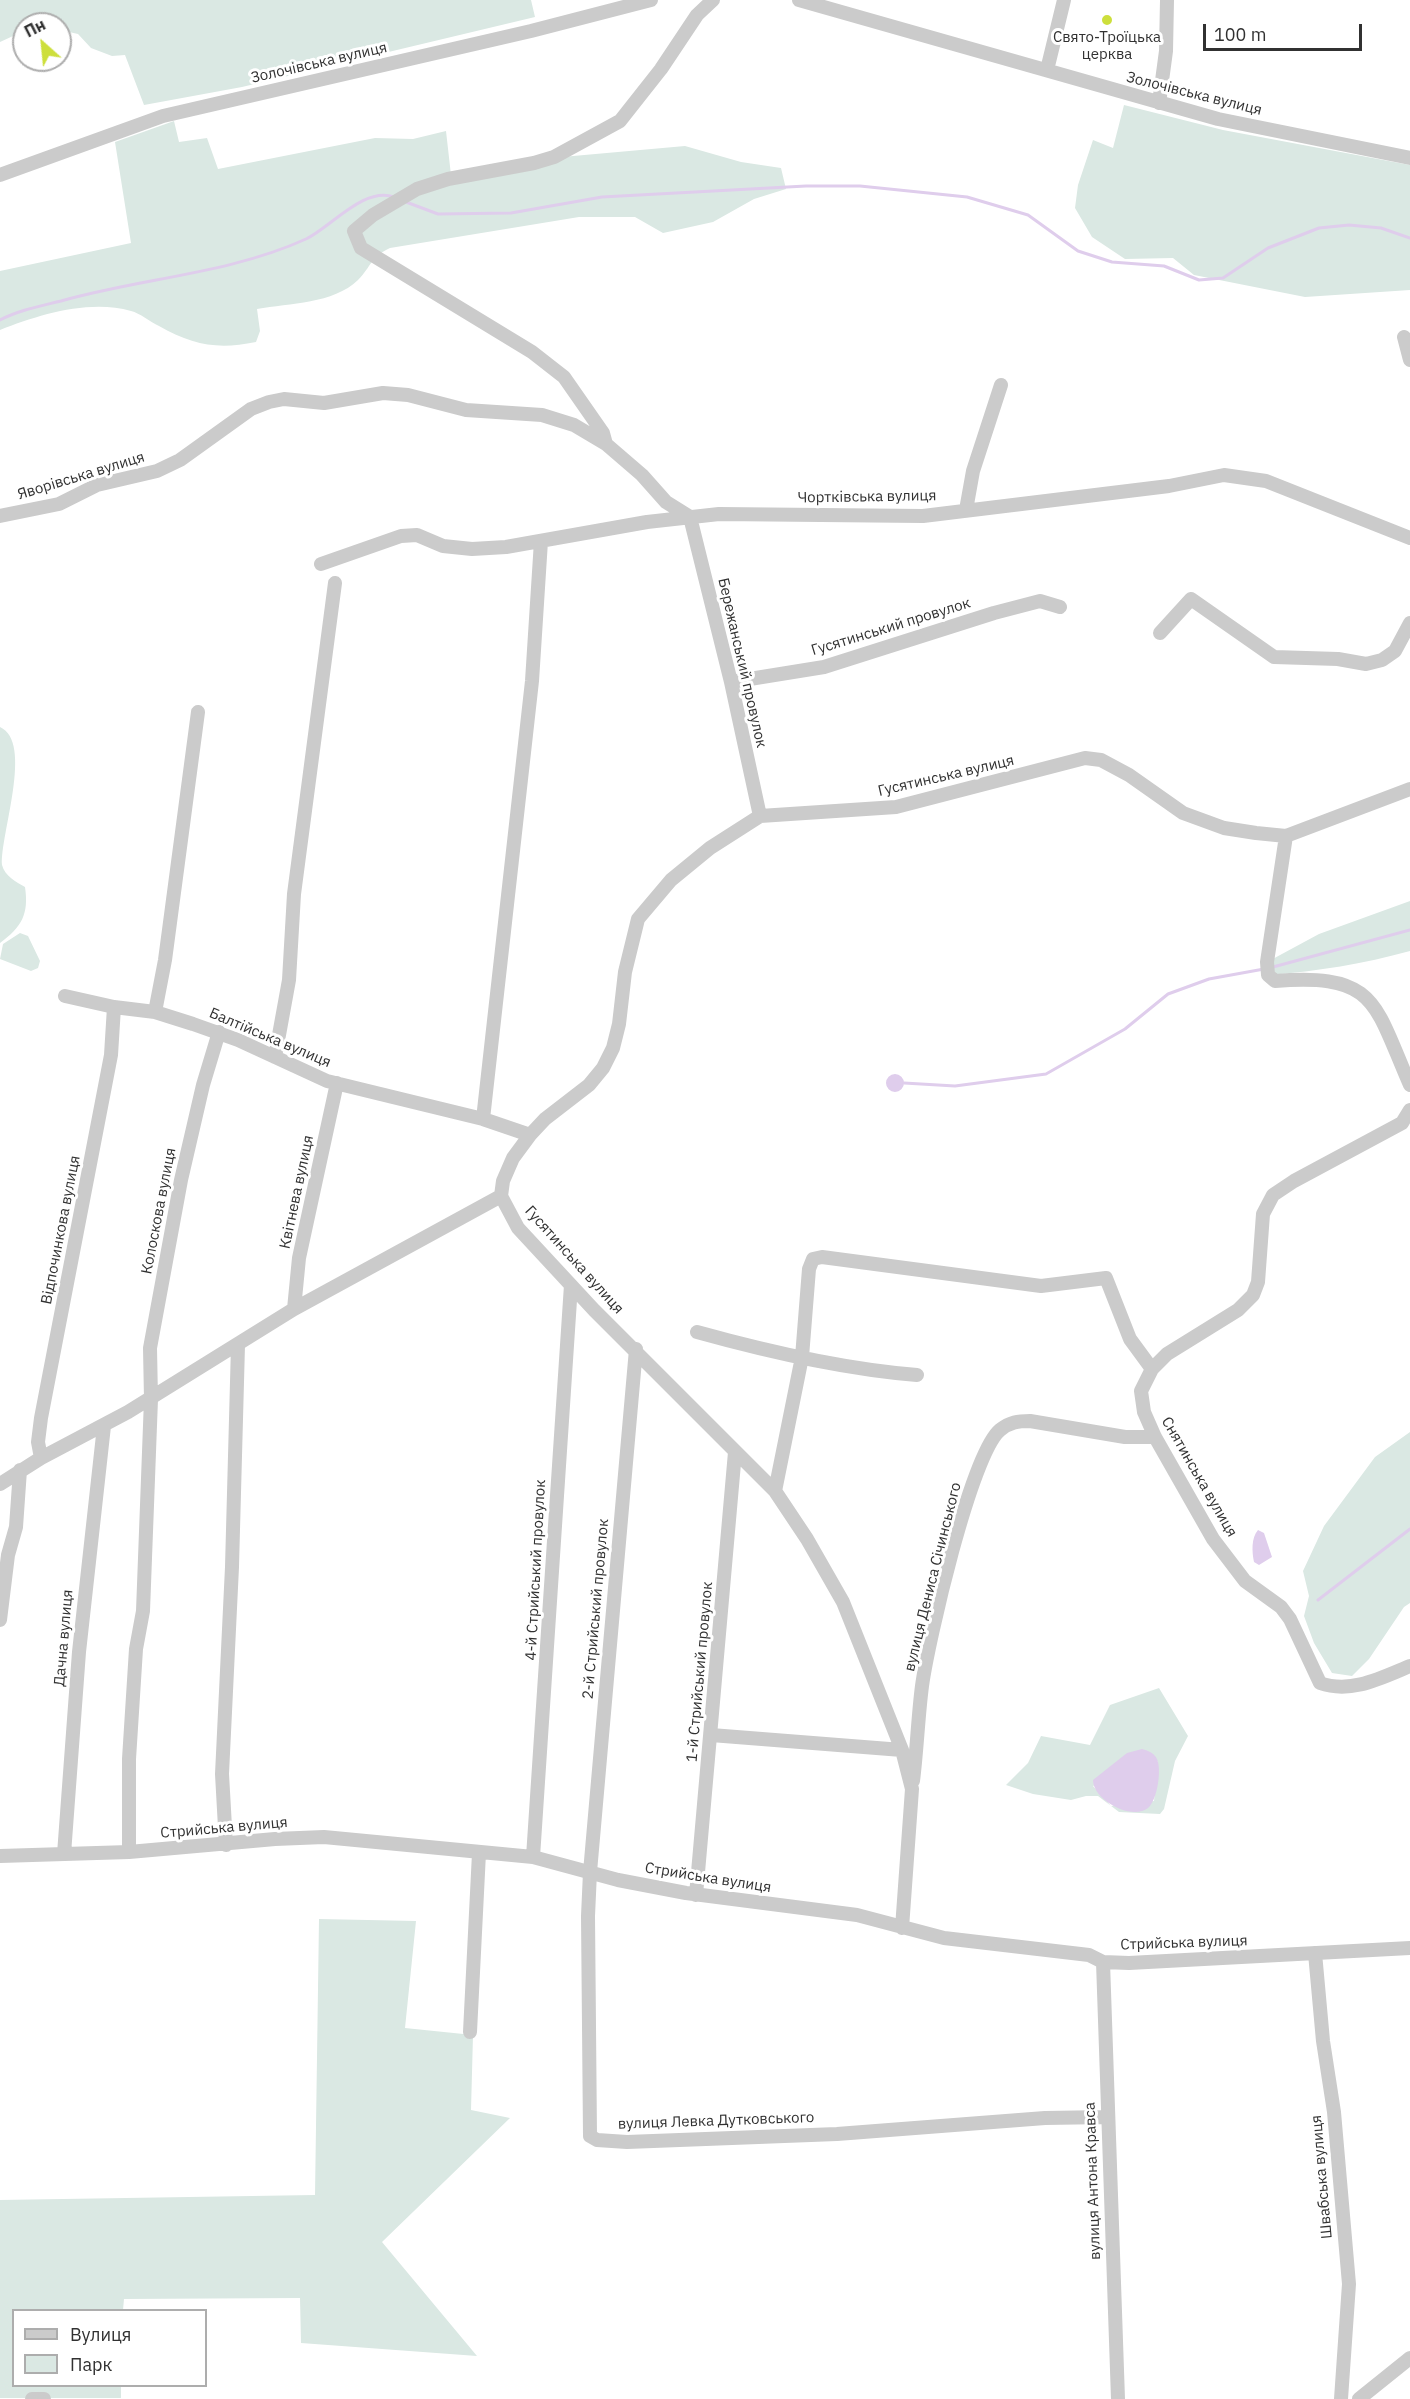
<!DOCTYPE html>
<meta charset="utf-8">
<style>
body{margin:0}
#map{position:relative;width:1410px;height:2399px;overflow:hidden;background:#fff;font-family:"IBM Plex Sans",sans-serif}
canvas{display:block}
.legend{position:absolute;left:12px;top:2309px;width:195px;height:78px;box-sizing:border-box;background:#fff;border:2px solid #adadad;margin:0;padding:8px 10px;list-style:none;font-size:18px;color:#313131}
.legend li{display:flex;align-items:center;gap:12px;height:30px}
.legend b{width:30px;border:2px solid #adadad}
.north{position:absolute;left:12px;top:12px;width:60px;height:60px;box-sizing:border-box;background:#fff;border:2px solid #adadad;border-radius:50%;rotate:333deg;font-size:16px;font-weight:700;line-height:24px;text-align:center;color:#313131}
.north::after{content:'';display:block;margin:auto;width:21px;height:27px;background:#cddf3c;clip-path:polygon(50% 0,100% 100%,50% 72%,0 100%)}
.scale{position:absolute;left:1203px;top:24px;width:159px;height:27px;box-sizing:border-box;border:3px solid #313131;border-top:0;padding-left:8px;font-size:18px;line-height:21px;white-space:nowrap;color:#313131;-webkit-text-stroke:4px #fff;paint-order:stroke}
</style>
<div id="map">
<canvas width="1410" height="2399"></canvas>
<ul class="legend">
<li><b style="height:8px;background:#cbcbcb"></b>Вулиця</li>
<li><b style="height:16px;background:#dae8e3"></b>Парк</li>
</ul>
<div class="north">Пн</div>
<div class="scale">100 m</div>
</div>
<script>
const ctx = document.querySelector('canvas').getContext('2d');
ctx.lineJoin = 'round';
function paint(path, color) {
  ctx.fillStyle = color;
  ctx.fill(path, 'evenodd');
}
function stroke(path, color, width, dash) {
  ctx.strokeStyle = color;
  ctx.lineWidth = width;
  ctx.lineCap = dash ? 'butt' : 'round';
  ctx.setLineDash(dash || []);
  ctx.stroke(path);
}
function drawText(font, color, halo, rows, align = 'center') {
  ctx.font = font + ' "IBM Plex Sans",sans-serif';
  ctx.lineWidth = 6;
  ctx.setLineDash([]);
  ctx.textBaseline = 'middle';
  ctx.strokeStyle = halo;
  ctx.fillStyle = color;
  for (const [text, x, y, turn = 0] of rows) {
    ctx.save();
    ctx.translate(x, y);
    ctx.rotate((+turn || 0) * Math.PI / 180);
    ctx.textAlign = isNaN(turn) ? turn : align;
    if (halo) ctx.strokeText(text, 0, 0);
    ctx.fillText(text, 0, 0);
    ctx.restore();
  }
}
const green = new Path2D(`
 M0 0H531L535 17 242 87 144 105 125 55 112 56 91 48 78 34 60 30V24H24V31L0 42Z
 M1124 105 1223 130 1410 165V290L1305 297 1194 275 1173 258 1125 259 1092 237 1075 208 1078 185 1093 140 1113 148Z
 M174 121 179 142 207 138 218 169 375 138 413 139 446 131 452 184 562 157 685 146 741 162 781 168 786 189 754 199 713 222 663 233 635 217H579L390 248C370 257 372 266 358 280 333 304 290 303 257 309L260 331 256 342C217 350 193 345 159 326 150 322 140 313 131 311 89 299 38 315 0 330V271L131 243 115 142Z
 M0 727C34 742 0 835 2 865 5 876 16 882 25 887 29 914 22 927 0 943Z
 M1410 901V951C1363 964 1318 971 1270 975L1269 961 1319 934Z
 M20 933 28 936 40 961 38 968 31 971 0 959 3 944Z
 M1410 1432V1603L1404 1607 1369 1659 1352 1676 1332 1673 1314 1643 1304 1616 1309 1596 1303 1571 1324 1526 1375 1457Z
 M1159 1688 1188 1736 1175 1761 1164 1809 1160 1814 1119 1812 1098 1796H1086L1071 1800 1033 1794 1006 1785 1028 1763 1041 1736 1090 1745 1110 1705ZM1158 1761 1154 1801 1111 1806 1093 1786Z
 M319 1919 416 1921 405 2028 473 2035 471 2110 510 2118 382 2242 477 2356 301 2343 300 2298 124 2299 123 2310H14V2386H121V2398H0V2200L315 2195Z`);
const water = new Path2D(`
 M886 1083a9 9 0 1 1 18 0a9 9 0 1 1-18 0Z
 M1258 1530 1264 1533 1272 1557 1259 1565 1254 1562C1252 1552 1251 1538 1258 1530Z
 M1142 1749C1149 1751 1154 1753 1157 1759 1162 1770 1157 1801 1148 1808 1132 1821 1093 1800 1093 1780L1127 1753Z`);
const stream = new Path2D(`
 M406 202 438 214 511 213 602 197 806 186H860L967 197 1028 215 1078 251 1112 262 1164 266 1199 280 1223 278 1268 248 1319 228 1349 225 1381 228 1410 238
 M0 320C19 310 41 306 61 301 142 278 229 274 306 239 330 228 364 186 394 197
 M1273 967 1410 930
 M904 1083 955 1086 1046 1074 1125 1029 1168 994 1209 979 1264 969
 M1318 1600 1410 1529`);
const minor = new Path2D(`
 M799 0 1218 119 1410 158
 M1047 70 1064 0
 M1159 103 1166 51 1167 0
 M0 175 163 116 531 31 651 0
 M1404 337 1410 360
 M606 444 603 433 564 377 532 352 361 248 354 231 373 215 417 189 448 179 534 163 554 157 620 121 661 69 697 15 713 0
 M966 510 973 471 1001 385
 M0 516 59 504 97 485 157 471 180 460 251 409 269 402 284 399 324 403 383 393 408 395 466 410 542 415 574 425 606 444 642 475 666 502 690 517 731 682 760 816
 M321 564 401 536 417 535 443 546 472 549 506 547 647 522 719 514 923 516 1169 486 1224 475 1266 481 1410 538
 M1160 633 1191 599 1274 657 1338 659 1366 664 1382 660 1395 651 1410 623
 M731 682 824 667 994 613 1040 601 1060 607
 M1286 836 1267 962 1268 975 1275 981C1377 973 1374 1003 1410 1085
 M65 996 114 1007 155 1012 193 1024 238 1040 327 1081 483 1119 530 1135
 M155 1012 165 960 198 712
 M275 1057 289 980 294 894 335 583
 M1410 1110 1402 1123 1294 1181 1273 1195 1263 1214 1258 1282 1253 1295 1238 1310 1167 1354 1152 1369 1141 1391 1144 1412 1155 1437 1213 1539 1245 1581 1281 1607 1290 1619 1320 1683C1351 1694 1381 1678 1410 1666
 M483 1119 532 681 541 541
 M294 1309 299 1258 337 1083
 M697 1332C769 1352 842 1369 917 1375
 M636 1349 590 1872 588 1916 590 2136 597 2140 627 2142 837 2134 1045 2118 1107 2117
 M41 1458 38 1442 41 1418 111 1055 114 1007
 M0 1484 41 1458 128 1412 294 1309 501 1196
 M775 1491 802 1357 809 1269 813 1259 822 1257 1041 1286 1106 1278 1130 1339 1152 1369
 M0 1620 8 1555 16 1527 20 1470
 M711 1735 902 1750
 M913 1781C917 1749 918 1717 922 1686 928 1642 971 1454 1000 1430 1010 1422 1018 1421 1030 1421L1125 1437H1155
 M226 1845 222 1774 232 1567 238 1345
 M129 1852V1759L136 1649 143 1611 151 1399 150 1348 181 1180 203 1085 219 1032
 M64 1854 79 1652 104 1426
 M0 1856 129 1852 275 1839 324 1837 533 1857 618 1880 686 1893 857 1915 944 1938 1089 1955 1103 1962 1129 1963 1410 1948
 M533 1857 571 1285
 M696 1895 735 1452
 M902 1928 912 1789 902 1750 843 1602 807 1539 775 1491 594 1310 518 1228 501 1196 503 1181 513 1158 530 1135 545 1119 589 1085 603 1068 613 1048 619 1024 625 972 638 919 671 880 710 848 760 816 896 807 1085 758 1101 760 1129 775 1183 813 1224 828 1256 833 1286 836 1410 789
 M1315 1953 1323 2041 1334 2112 1349 2284 1341 2399
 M1103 1962 1118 2399
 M470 2032 479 1853
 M32 2399H44
 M1359 2399 1410 2358`);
const markers = [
 [1107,20,6,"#cddf3c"]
];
const poiNames = [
 ["Свято-Троїцька",1107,38],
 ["церква",1107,55]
];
const streetNames = [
 ["Золочівська вулиця",319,63,-13],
 ["Золочівська вулиця",1194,94,14],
 ["Яворівська вулиця",81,476,-17],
 ["Чортківська вулиця",867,497,-1],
 ["Гусятинський провулок",891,627,-17],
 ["Бережанський провулок",742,663,77],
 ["Гусятинська вулиця",946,776,-13],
 ["Балтійська вулиця",270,1038,23],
 ["Квітнева вулиця",297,1192,-78],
 ["Колоскова вулиця",159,1211,-79],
 ["Відпочинкова вулиця",61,1230,-79],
 ["Гусятинська вулиця",574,1260,48],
 ["Снятинська вулиця",1199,1477,60],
 ["4-й Стрийський провулок",536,1570,-87],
 ["вулиця Дениса Січинського",933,1577,-76],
 ["2-й Стрийський провулок",596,1609,-85],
 ["Дачна вулиця",64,1638,-85],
 ["1-й Стрийський провулок",700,1672,-85],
 ["Стрийська вулиця",224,1828,-5],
 ["Стрийська вулиця",708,1878,9],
 ["Стрийська вулиця",1184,1943,-2],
 ["вулиця Левка Дутковського",716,2121,-2],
 ["Швабська вулиця",1322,2177,-95],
 ["вулиця Антона Кравса",1093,2181,-92]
];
paint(green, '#dae8e3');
paint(water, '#dfcdec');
stroke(stream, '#dfcdec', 3);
stroke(minor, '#cbcbcb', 14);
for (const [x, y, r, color] of markers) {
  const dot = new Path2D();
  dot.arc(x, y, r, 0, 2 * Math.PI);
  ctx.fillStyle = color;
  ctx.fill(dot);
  stroke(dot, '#fff', 2);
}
drawText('15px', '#313131', '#fff', poiNames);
drawText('15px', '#313131', '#fff', streetNames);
</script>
